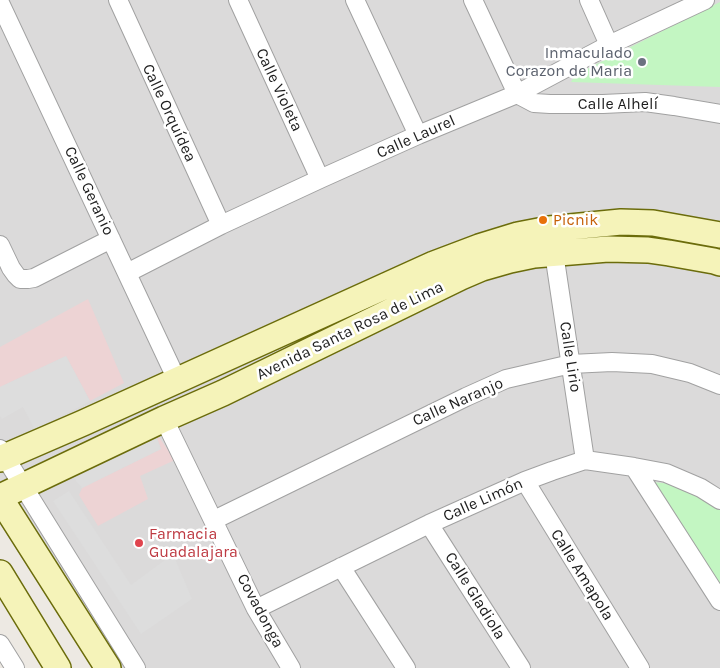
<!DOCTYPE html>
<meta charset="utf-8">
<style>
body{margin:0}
canvas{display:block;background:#ede9e3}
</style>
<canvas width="720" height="668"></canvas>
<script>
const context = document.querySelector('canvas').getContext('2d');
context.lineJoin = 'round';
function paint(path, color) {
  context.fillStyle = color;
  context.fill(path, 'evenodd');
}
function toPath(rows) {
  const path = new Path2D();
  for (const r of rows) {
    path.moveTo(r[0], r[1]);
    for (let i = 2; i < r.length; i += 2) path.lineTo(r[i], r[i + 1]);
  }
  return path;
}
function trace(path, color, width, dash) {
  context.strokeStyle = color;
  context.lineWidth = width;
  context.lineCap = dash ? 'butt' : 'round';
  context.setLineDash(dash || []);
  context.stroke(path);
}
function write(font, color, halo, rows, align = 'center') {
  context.font = font + ' Karla,sans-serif';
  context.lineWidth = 5;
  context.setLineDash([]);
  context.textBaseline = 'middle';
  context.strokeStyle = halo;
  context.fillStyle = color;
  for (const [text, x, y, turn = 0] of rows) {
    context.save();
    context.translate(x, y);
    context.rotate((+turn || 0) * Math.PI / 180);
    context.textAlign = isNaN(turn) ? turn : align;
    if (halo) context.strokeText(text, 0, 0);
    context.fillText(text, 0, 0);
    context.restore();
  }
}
paint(toPath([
 [0,0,720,0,720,668,92,668,0,524]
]), '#dbdada');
paint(toPath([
 [88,299,124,383,90,401,66,356,0,387,0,347],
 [154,430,175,460,140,476,148,499,98,526,79,495,82,488,161,449]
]), '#edd3d4');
paint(toPath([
 [720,2,720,87,571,82,575,75],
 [653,482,681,485,720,510,720,586]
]), '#c3f6c2');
paint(toPath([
 [66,356,90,401,35,430,23,407,2,419,0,416,0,387],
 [154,430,161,449,82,488,71,475],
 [69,491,131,585,173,554,192,599,141,634,53,501]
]), '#ddd');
const street = toPath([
 [118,0,221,225],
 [238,0,320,179],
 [355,0,418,135],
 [473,0,517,94,534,103,550,104,603,104,645,102,674,106,720,114],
 [589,0,609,45],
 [0,3,177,380],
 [0,245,11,268,16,275,20,279,28,279,34,278,111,239],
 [554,253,585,460],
 [127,273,221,225,320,179,418,135,517,94,609,45,705,0],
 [164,419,256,609,291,668],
 [0,449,136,668],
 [634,467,720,601],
 [525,481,640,668],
 [214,520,466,397,506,379,571,364,612,362,652,364,690,373,720,385],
 [429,524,521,668],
 [341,567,406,668],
 [256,609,429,524,525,481,552,471,585,460,634,467,666,473,701,488,720,500],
 [0,644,15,668]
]);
const secondary = toPath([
 [0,459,83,423,434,264,479,247,518,235,549,229,621,222,653,223,720,235],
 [0,497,164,419,223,393,461,277,482,268,510,260,534,255,608,249,648,250,669,253,714,261,720,263],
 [0,498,108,668],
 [0,573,58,668]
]);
trace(street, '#a1a1a1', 20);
trace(secondary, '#6b6c0b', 28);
trace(street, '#fff', 18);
trace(secondary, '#f5f3b9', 25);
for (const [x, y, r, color] of [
 [642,62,5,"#6b7280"],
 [543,220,5,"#e8710a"],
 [139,543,5,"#e0444e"]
]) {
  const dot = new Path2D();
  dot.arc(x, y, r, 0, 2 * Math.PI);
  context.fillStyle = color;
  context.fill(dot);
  trace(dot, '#fff', 2);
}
write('16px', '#5b616d', '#fff', [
 ["Inmaculado",632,53],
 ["Corazon de Maria",632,71]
], 'right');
write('16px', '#1d1d1d', '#fff', [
 ["Calle Violeta",279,90,65],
 ["Calle Alhelí",618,104],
 ["Calle Orquídea",169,113,65],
 ["Calle Laurel",416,137,-24],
 ["Calle Geranio",89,191,65],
 ["Avenida Santa Rosa de Lima",350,331,-26],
 ["Calle Lirio",570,357,81],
 ["Calle Naranjo",458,402,-24],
 ["Calle Limón",483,500,-24],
 ["Calle Amapola",582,575,58],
 ["Calle Gladiola",475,596,58],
 ["Covadonga",260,611,62]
]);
write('16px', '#c56008', '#fff', [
 ["Picnik",553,220]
], 'left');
write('16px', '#be3a42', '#fff', [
 ["Farmacia",149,534],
 ["Guadalajara",149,552]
], 'left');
</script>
